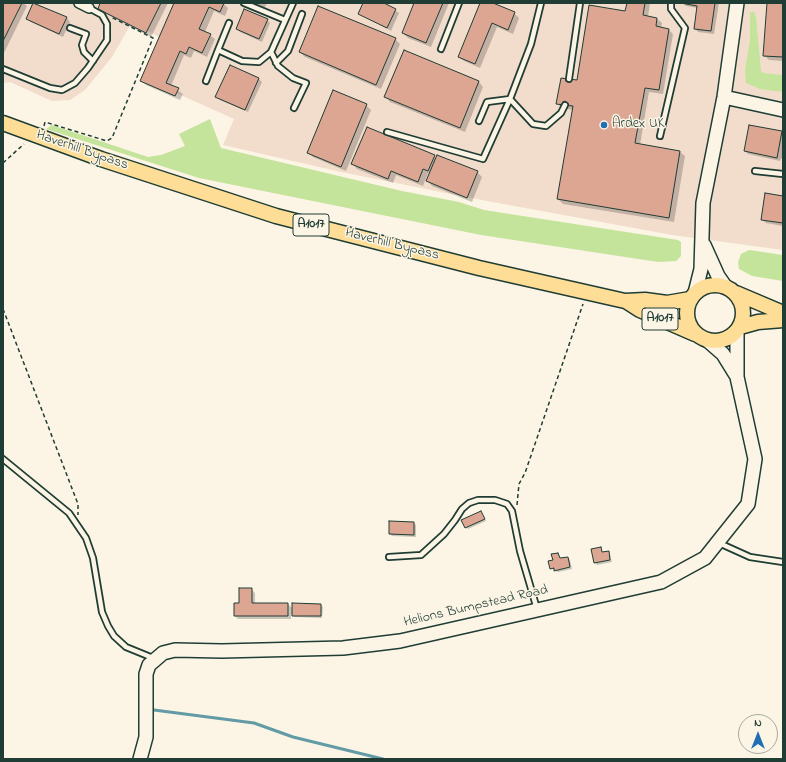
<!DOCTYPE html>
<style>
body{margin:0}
#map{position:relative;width:786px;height:762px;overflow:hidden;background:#fcf5e5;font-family:"Indie Flower",sans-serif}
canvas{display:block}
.frame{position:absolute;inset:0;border:4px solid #1f3d34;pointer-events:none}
.north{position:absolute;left:738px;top:714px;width:40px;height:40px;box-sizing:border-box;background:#fcf5e5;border:1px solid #a4ab9e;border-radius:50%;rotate:0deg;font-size:11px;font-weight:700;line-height:16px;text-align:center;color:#1f3d34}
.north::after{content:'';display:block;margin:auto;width:14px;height:18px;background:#1f6fb2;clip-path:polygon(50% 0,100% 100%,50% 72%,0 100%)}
</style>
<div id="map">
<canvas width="786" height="762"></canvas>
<div class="frame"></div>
<div class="north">N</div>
</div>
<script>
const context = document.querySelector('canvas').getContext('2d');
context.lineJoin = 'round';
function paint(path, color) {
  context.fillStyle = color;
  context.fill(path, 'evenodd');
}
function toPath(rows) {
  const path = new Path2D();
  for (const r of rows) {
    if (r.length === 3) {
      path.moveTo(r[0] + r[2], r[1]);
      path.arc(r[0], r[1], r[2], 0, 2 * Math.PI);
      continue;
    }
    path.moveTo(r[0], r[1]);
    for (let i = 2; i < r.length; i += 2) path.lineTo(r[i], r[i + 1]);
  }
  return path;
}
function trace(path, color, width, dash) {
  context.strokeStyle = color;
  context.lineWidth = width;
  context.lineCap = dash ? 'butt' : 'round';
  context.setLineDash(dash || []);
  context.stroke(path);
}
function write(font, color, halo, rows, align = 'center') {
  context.font = font + ' "Indie Flower",sans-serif';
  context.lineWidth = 3;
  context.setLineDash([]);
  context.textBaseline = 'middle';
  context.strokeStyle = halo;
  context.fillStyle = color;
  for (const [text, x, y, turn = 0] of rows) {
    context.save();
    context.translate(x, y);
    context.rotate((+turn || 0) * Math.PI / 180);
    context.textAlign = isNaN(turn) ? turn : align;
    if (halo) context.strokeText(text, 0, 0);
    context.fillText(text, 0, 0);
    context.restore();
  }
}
paint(toPath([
 [3,3,783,3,783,250,672,235,471,198,341,172,223,145,234,119,145,79,162,38,131,24,112,57,85,90,70,100,52,101,10,82,3,83]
]), '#f2ddcc');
paint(toPath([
 [750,12,754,12,756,17,761,71,763,73,783,75,783,92,760,89,746,83,745,70,750,41],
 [210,119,221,148,402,191,459,202,484,210,678,240,681,242,681,256,676,261,658,262,481,235,199,178,46,129,52,125,148,157,161,155,185,146,179,134],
 [749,250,783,255,783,281,752,276,739,269,738,262,741,254]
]), '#c4e39b');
paint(toPath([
 [3,3,23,3,27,6,3,55],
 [35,3,67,18,70,22,63,37,31,22,27,18],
 [101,3,168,3,151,37,104,13,99,8],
 [175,3,223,3,228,8,225,16,214,11,205,32,215,39,207,57,194,51,191,58,184,55,171,86,183,94,180,100,146,85,142,81],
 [249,3,267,3,264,9],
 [364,3,382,3,399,13,391,31,359,13],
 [415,3,449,3,431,47,408,38,403,33],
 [481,3,490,3,514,13,519,18,513,34,497,27,480,68,464,61,459,57],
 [628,3,650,3,648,17,657,19,662,23,661,28,668,29,673,34,663,94,649,92,640,145,680,152,685,156,674,222,563,204,558,199,573,110,562,108,557,103,578,82,626,12],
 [682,3,719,3,714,34,698,32,695,28,698,8,686,6],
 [768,3,783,3,783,61,769,60,764,55],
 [267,20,270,23,262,42,240,32,237,29],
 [395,39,400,44,381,89,305,57,300,52],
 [258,78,262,82,248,112,220,100,217,96],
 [479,82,483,87,465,132,390,102,386,97],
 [366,105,371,110,346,171,313,157,309,153],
 [782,132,783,161,781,158,780,161,748,154,745,151],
 [434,156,437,158,477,172,482,177,472,202,432,186,428,181,430,174,428,173,423,186,396,175,393,183,357,169,353,164],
 [783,197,783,226,766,223,762,219],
 [481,512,486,521,468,529,466,527],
 [414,523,416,525,416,537,392,536,390,534],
 [600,548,603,553,608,552,610,554,612,562,597,565,595,563],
 [558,554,561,559,568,558,570,560,572,569,558,572,551,568],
 [251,589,255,593,255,604,288,604,293,609,321,605,323,607,322,618,295,617,291,614,291,619,238,619,235,616,240,604]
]), '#0003');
trace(toPath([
 [154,710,254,723,293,737,383,759]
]), '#629ba5', 3);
const building = toPath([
 [3,3,22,3,3,41,3,3],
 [33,3,67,17,59,34,26,19,33,3],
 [100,3,161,3,146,33,98,9,100,3],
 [174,3,224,3,220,12,209,7,199,29,211,34,202,53,189,47,186,54,180,51,166,83,179,88,175,96,140,81,174,3],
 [363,3,384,3,396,9,387,28,358,14,363,3],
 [414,3,443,3,426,43,402,33,414,3],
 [480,3,493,3,515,12,508,30,492,23,475,64,458,57,480,3],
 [627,3,645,3,643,15,657,18,656,26,669,29,659,90,645,88,635,143,680,151,669,218,557,199,573,106,556,104,561,78,577,80,589,5,625,11,627,3],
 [681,3,715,3,711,31,694,29,697,6,681,3],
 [767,3,783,3,783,57,763,56,767,3],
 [318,6,396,38,376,85,299,52,318,6],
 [244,9,268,19,259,39,236,29,244,9],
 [404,50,479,81,460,128,384,97,404,50],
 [230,65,259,78,245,110,215,97,230,65],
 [333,90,367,104,341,167,307,153,333,90],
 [749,125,782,131,777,158,744,151,749,125],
 [367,127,435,155,428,171,423,169,418,182,391,171,388,179,351,164,367,127],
 [437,155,478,171,467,198,426,181,437,155],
 [765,193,783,196,783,223,761,220,765,193],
 [481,511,485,519,465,528,461,520,481,511],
 [389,521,414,522,414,535,389,534,389,521],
 [601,547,602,552,609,551,610,560,594,563,591,549,601,547],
 [558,553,560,558,568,557,570,567,554,571,554,568,550,569,548,561,553,560,551,554,558,553],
 [239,588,252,588,252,603,288,603,288,616,234,616,234,603,239,603,239,588],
 [292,603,321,604,321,616,292,616,292,603]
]);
paint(building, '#dca693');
trace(building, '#1f3d34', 1);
const lane = toPath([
 [244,3,285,20],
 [229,23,218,50,242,61,259,62,271,52,293,3],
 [70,28,86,34,82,45,84,52,93,61],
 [441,49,459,3],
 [271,52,278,66,293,78,306,83,294,108],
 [276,63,288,51,302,14],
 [3,69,50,88,62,90,75,83,88,68,107,40,107,24,102,15,89,8],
 [569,79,580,3],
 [206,81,218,50],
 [510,99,533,124,546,126,561,113,565,105],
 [479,121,487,102,510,99],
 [387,132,483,159,510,99,531,44,541,3],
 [660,136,685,28,671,9,671,3],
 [755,171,783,174],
 [3,459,69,513,86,538,93,558,102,612,108,626,114,636,126,647,153,658],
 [719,543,750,557,783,562],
 [389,557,421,555,444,534,455,520,462,509,469,503,478,500,495,500,507,504,512,511,520,551,537,609]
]);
const street = toPath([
 [79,3,89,8]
]);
const secondary = toPath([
 [724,97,783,110],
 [704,245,718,276,725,286],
 [695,293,701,269,703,203,724,97,737,3],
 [707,340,723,354,736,375],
 [140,759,146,737,146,674,149,665,163,653,175,650,222,651,343,648,400,641,661,582,705,558,748,504,755,459,737,377,737,332]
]);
const primary = toPath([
 [3,123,101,159,276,216,479,268,625,301,645,300,667,303,690,299],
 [715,313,28],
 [736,293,783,313],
 [626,301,640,310,695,334],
 [740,327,758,322,783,320]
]);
trace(lane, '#1f3d34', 8);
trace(street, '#1f3d34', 12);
trace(secondary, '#1f3d34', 16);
trace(primary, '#1f3d34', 17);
trace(toPath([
 [44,126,45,122,107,141,112,138,153,38,111,17],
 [3,163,24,144],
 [3,309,78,504,78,515],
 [517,505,519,484,525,473,583,304]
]), '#1f3d34', 1.5, [4, 3]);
trace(lane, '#fcf5e5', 4.5);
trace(street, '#fcf5e5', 9);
trace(secondary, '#fcf5e5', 13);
trace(primary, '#fedd96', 14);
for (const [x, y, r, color] of [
 [604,125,4,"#1f6fb2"]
]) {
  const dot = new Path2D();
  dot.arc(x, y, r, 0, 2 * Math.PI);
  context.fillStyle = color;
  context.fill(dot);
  trace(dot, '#fcf5e5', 1.5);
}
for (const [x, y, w] of [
 [311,225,36],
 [660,319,36]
]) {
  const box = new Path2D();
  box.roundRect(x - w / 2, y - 11, w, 22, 3);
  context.fillStyle = '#fcf5e5';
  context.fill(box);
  trace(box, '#1f3d34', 1);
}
write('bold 13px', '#1f3d34', null, [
 ["A1017",311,225],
 ["A1017",660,319]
]);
write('14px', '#1f3d34', '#fcf5e5', [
 ["Ardex UK",612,125]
], 'left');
write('14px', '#1f3d34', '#fcf5e5', [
 ["Haverhill Bypass",82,151,19],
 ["Haverhill Bypass",392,245,14],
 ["Helions Bumpstead Road",476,607,-13]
]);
</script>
